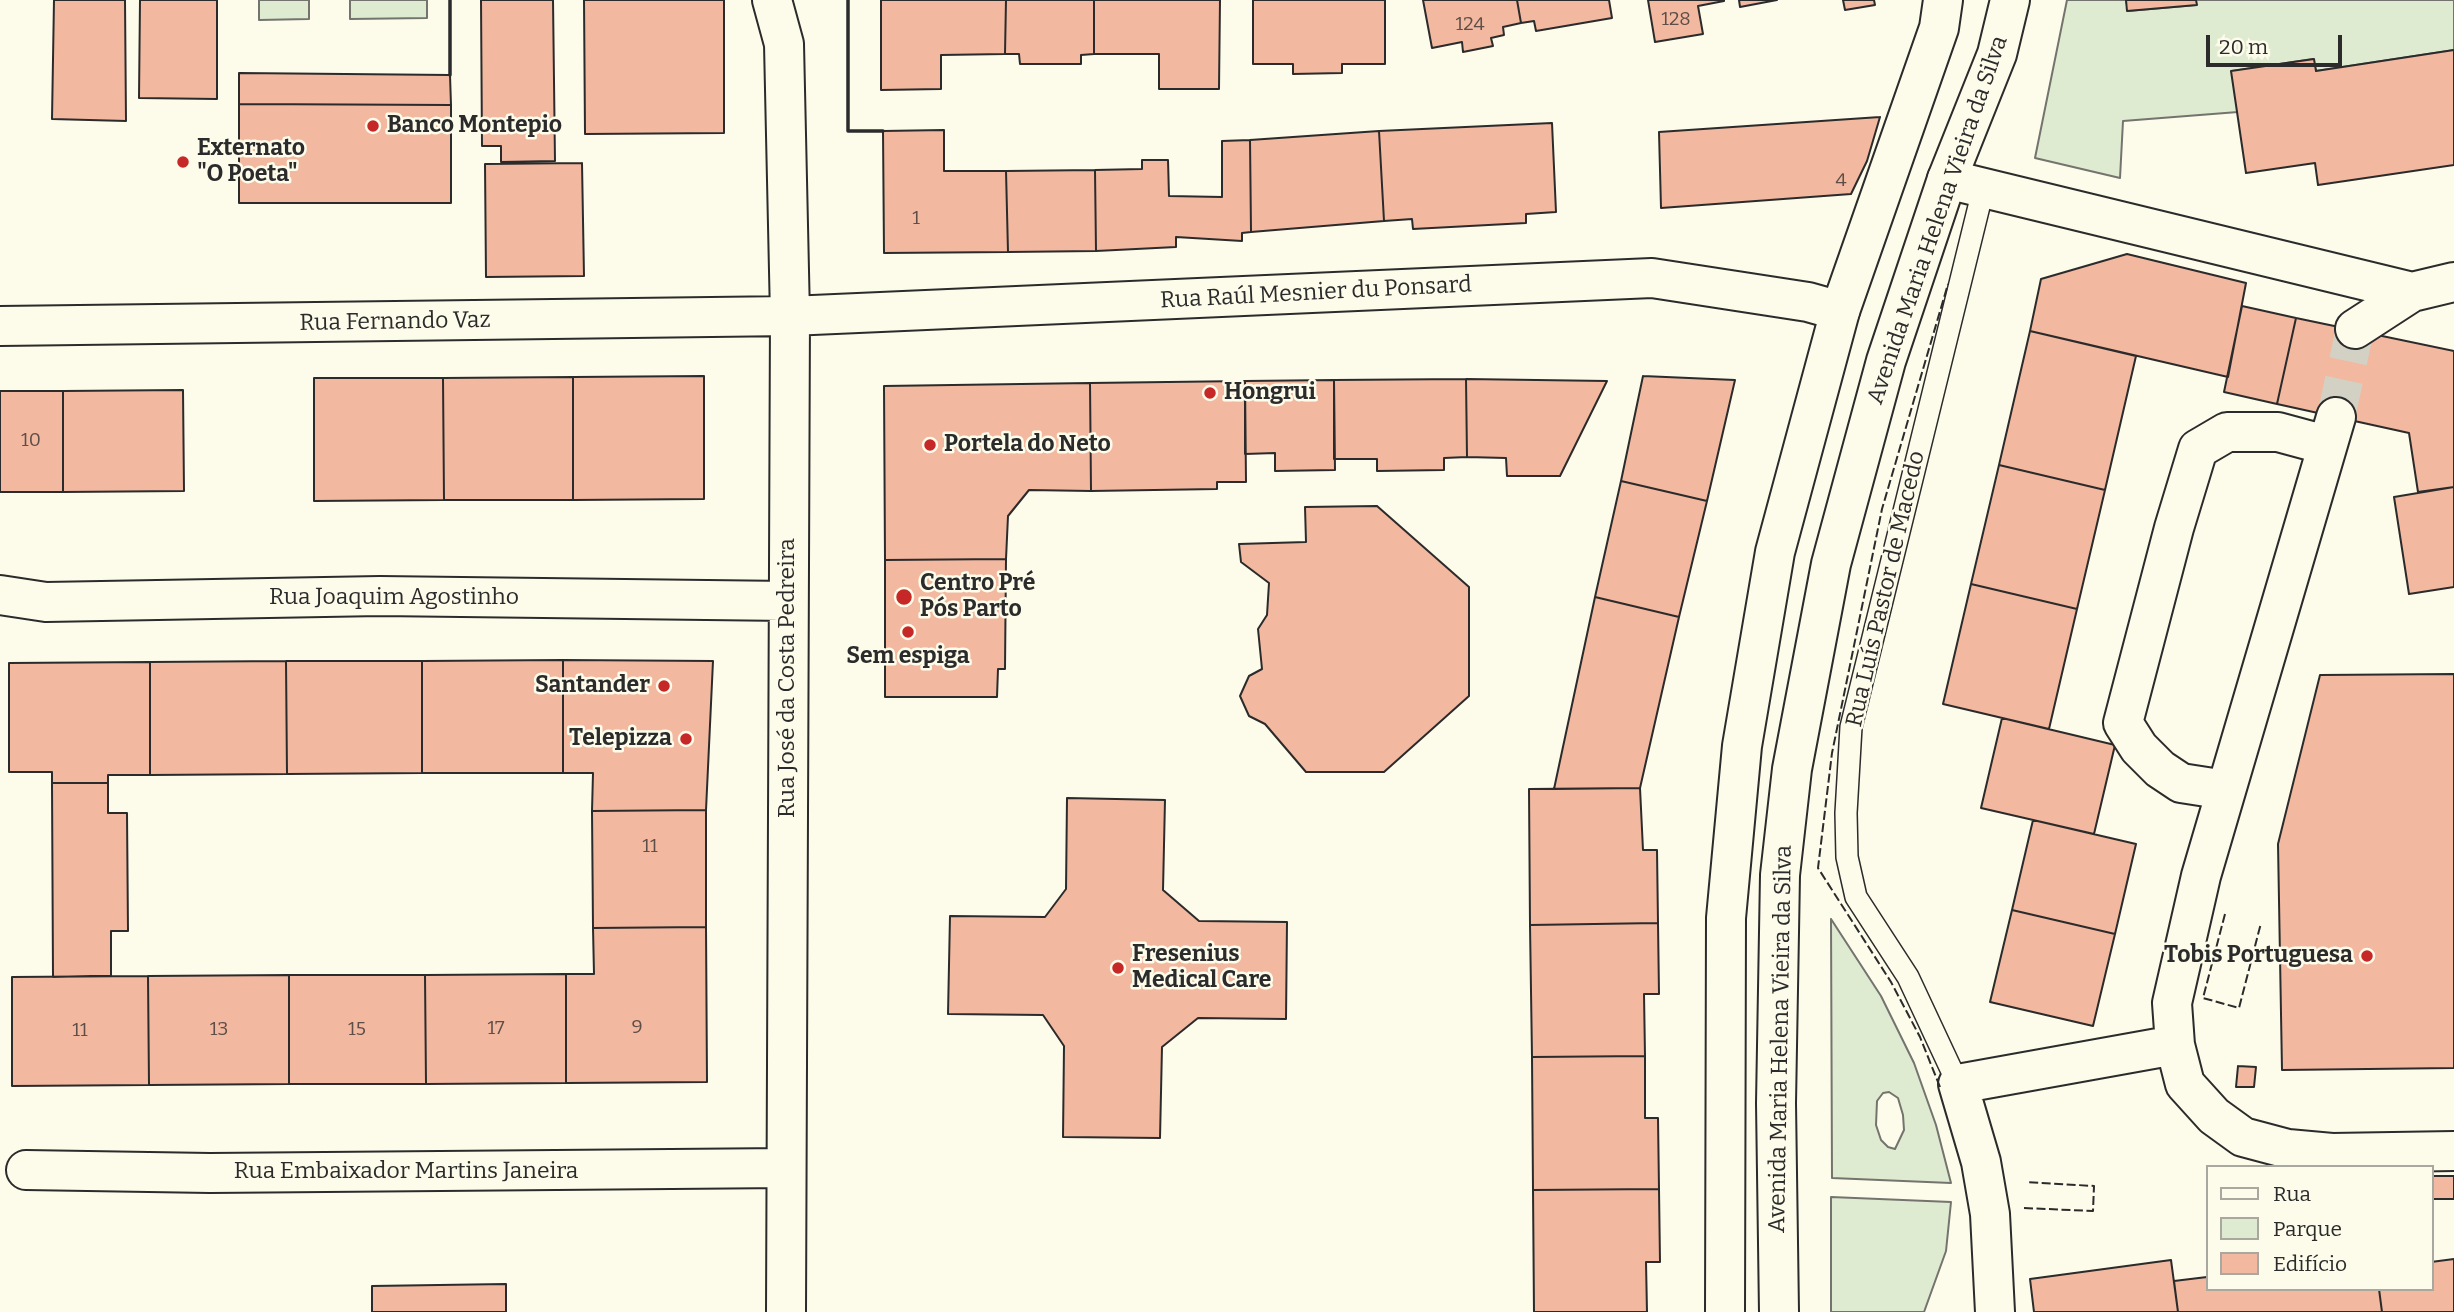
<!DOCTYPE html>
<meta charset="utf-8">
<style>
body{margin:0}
#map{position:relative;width:2454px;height:1312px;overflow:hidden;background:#fdfbea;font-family:Bitter,serif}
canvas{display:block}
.legend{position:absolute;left:2206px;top:1165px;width:228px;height:126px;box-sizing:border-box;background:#fdfbea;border:2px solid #a9a89e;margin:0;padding:9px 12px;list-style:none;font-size:21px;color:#2b2b2b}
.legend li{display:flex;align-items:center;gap:14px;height:35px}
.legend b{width:35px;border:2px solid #a9a89e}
.scale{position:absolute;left:2206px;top:35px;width:136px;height:32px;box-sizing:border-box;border:4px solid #2b2b2b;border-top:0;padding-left:9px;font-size:21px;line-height:24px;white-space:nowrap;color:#2b2b2b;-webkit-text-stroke:5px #fdfbea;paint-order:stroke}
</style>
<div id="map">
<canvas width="2454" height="1312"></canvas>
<ul class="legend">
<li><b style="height:9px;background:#fdfbea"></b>Rua</li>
<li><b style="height:19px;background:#deebd1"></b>Parque</li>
<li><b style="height:19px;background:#f2b8a0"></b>Edifício</li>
</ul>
<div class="scale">20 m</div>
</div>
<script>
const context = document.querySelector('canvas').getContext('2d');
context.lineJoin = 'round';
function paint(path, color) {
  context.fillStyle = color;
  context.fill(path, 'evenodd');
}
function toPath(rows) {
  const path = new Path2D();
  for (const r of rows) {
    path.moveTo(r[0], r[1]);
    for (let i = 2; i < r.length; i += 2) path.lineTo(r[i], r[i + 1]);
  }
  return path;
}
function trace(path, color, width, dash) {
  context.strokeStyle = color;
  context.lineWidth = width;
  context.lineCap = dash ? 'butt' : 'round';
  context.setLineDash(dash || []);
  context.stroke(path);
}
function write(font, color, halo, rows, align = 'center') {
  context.font = font + ' Bitter,serif';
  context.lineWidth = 5;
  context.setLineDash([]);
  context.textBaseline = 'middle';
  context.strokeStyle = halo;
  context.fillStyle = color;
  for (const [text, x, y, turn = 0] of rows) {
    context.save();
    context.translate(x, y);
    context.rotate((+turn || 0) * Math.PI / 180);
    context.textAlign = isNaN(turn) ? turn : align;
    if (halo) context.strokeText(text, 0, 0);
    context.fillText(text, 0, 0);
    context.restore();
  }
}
const green = toPath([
 [259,0,309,0,309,19,259,20,259,0],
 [350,0,427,0,427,18,350,19,350,0],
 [2067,0,2126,0,2128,11,2196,5,2196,0,2454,0,2454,50,2316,71,2313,59,2232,71,2238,112,2123,121,2120,178,2035,158,2067,0],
 [1831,919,1881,996,1914,1063,1936,1125,1951,1183,1832,1178,1831,919],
 [1889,1092,1898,1098,1903,1115,1904,1130,1895,1149,1888,1147,1881,1140,1876,1125,1877,1101,1883,1093,1889,1092],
 [1831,1197,1951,1202,1946,1251,1924,1312,1831,1312,1831,1197]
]);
paint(green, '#deebd1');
trace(green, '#74746e', 2);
const building = toPath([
 [54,0,125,0,126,121,52,119,54,0],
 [140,0,217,0,217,99,139,98,140,0],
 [481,0,553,0,555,161,501,162,501,146,482,146,481,0],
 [584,0,724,0,724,133,585,134,584,0],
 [881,0,1006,0,1005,54,941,55,941,89,881,90,881,0],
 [1006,0,1094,0,1094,54,1081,55,1081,64,1020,64,1019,54,1005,54,1006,0],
 [1094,0,1220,0,1219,89,1159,89,1159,54,1094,54,1094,0],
 [1253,0,1385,0,1385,64,1342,64,1342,73,1293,74,1293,64,1253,64,1253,0],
 [1423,0,1517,0,1521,23,1503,27,1504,35,1491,38,1493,46,1463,52,1462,42,1432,48,1423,0],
 [1517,0,1609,0,1612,18,1536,31,1534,21,1521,23,1517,0],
 [1648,0,1724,0,1724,1,1698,6,1703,34,1655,42,1648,0],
 [1739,0,1777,0,1740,7,1739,0],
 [1843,0,1874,0,1875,5,1845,10,1843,0],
 [2126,0,2196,0,2197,5,2127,11,2126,0],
 [2454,50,2454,165,2318,185,2315,163,2246,173,2231,71,2314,59,2316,71,2454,50],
 [239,73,450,75,451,105,239,104,239,73],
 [239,104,451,105,451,203,239,203,239,104],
 [1880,117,1867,161,1851,194,1661,208,1659,132,1880,117],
 [1552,123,1556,212,1526,214,1526,223,1413,229,1412,219,1384,221,1379,131,1552,123],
 [944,130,944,171,1006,171,1008,252,884,253,883,131,944,130],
 [1379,131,1384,221,1251,232,1250,140,1379,131],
 [1250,140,1251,232,1242,233,1242,241,1176,237,1176,247,1096,251,1095,170,1142,169,1142,160,1168,160,1169,196,1222,197,1222,141,1250,140],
 [582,163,584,276,486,277,485,164,582,163],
 [1095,170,1096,251,1008,252,1006,171,1095,170],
 [2127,254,2246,283,2228,377,2030,331,2041,279,2127,254],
 [2242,306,2296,318,2277,404,2224,392,2242,306],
 [2296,318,2454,351,2454,487,2418,492,2409,433,2277,404,2296,318],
 [2030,331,2136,356,2105,490,1999,465,2030,331],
 [704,376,704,499,573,500,573,377,704,376],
 [1643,376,1735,380,1707,501,1621,481,1643,376],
 [573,377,573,500,444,500,443,378,573,377],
 [314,378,443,378,444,500,314,501,314,378],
 [1466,379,1467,457,1444,458,1444,470,1377,471,1377,459,1334,459,1334,380,1466,379],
 [1466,379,1607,381,1560,476,1507,476,1506,458,1467,457,1466,379],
 [1334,380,1335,470,1275,471,1275,453,1245,454,1245,381,1334,380],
 [1245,381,1246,482,1217,482,1217,489,1091,491,1090,383,1245,381],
 [1090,383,1091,491,1029,490,1008,516,1006,559,885,560,884,386,1090,383],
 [183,390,184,491,63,492,63,391,183,390],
 [0,391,63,391,63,492,0,492,0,391],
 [1999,465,2105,490,2077,609,1971,584,1999,465],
 [1621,481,1707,501,1679,617,1595,597,1621,481],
 [2454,487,2454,587,2409,594,2394,497,2454,487],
 [1377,506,1469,587,1469,696,1384,772,1306,772,1265,724,1249,716,1240,696,1249,676,1262,669,1258,629,1267,615,1269,583,1241,562,1239,544,1306,542,1305,507,1377,506],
 [1006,559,1005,669,998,669,997,697,885,697,885,560,1006,559],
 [1971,584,2077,609,2049,729,1943,704,1971,584],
 [1595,597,1679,617,1640,788,1554,789,1595,597],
 [563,660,563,773,422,773,422,661,563,660],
 [563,660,713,661,706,810,592,811,593,773,563,773,563,660],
 [286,661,422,661,422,773,287,774,286,661],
 [286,661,287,774,150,775,150,662,286,661],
 [150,662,150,775,108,775,108,783,52,783,52,772,9,772,9,663,150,662],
 [2454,674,2454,1068,2282,1070,2278,844,2320,675,2454,674],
 [2002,718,2115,745,2094,834,1981,808,2002,718],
 [52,783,108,783,108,813,127,813,128,931,111,931,111,976,53,977,52,783],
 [1640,788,1643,850,1657,850,1658,923,1530,925,1529,789,1640,788],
 [1067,798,1165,800,1163,890,1199,921,1287,922,1286,1019,1198,1018,1162,1047,1160,1138,1063,1137,1064,1046,1043,1015,948,1014,950,916,1045,917,1066,889,1067,798],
 [706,810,706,927,593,928,592,811,706,810],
 [2033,820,2136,844,2115,934,2012,910,2033,820],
 [2012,910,2115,934,2093,1026,1990,1002,2012,910],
 [1658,923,1659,994,1644,994,1645,1056,1532,1057,1530,925,1658,923],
 [706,927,707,1082,566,1083,566,974,594,974,593,928,706,927],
 [566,974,566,1083,426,1084,425,975,566,974],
 [289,975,425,975,426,1084,289,1084,289,975],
 [289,975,289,1084,149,1085,148,976,289,975],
 [148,976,149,1085,12,1086,12,977,148,976],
 [1645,1056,1645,1118,1658,1118,1659,1189,1533,1190,1532,1057,1645,1056],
 [2238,1066,2256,1067,2254,1087,2236,1087,2238,1066],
 [2431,1176,2454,1176,2454,1199,2431,1199,2431,1176],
 [1659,1189,1660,1262,1646,1262,1647,1312,1534,1312,1533,1190,1659,1189],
 [2454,1259,2454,1312,2382,1312,2379,1289,2431,1289,2431,1262,2454,1259],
 [2171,1260,2178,1312,2034,1312,2030,1279,2171,1260],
 [2207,1277,2207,1289,2379,1289,2382,1312,2178,1312,2174,1281,2207,1277],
 [506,1284,506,1312,372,1312,372,1286,506,1284]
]);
paint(building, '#f2b8a0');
trace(building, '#2b2b2b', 2);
trace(toPath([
 [2336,417,2355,329]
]), '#d3d1c4', 38, [38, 19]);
const lane = toPath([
 [1958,1084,1908,977,1856,897,1847,857,1846,813,1851,727,1983,190]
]);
const street = toPath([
 [772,0,784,44,790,316,786,1312],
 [1947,179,2412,292],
 [0,326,790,316,1652,278,1808,302,1840,311],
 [2355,329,2412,292,2454,282],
 [2336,417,2201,876,2172,1003,2175,1045,2185,1084,2214,1116,2243,1137,2288,1149,2332,1153,2454,1151],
 [0,595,46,602,380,596,788,601],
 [2226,790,2181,783,2160,769,2139,748,2123,723,2174,528,2198,449,2227,432,2278,432,2326,445],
 [26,1170,210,1173,786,1168],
 [1995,1312,1990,1214,1981,1162,1958,1084,2175,1045]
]);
const secondary = toPath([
 [1725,1312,1726,918,1742,746,1775,552,1840,311,1939,28,1943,0],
 [1779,1312,1776,1103,1780,875,1792,769,1831,564,1886,361,1947,179,1997,54,2010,0]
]);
trace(lane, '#2b2b2b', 24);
trace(street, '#2b2b2b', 42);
trace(secondary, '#2b2b2b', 42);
trace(lane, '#fdfbea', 21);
trace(street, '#fdfbea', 38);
trace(secondary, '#fdfbea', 38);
trace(toPath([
 [2225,914,2203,998,2239,1008,2261,923],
 [1940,1087,1920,1037,1891,982,1818,868,1832,753,1882,509,1948,284],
 [2024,1208,2093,1211,2094,1186,2026,1182]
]), '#2b2b2b', 2, [9, 3.5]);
trace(toPath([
 [450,0,450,75],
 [848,0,848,131,883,131]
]), '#2b2b2b', 3.5);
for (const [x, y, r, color] of [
 [373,126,7,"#c62828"],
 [183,162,7,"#c62828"],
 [1210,393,7,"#c62828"],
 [930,445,7,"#c62828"],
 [904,597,9,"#c62828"],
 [908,632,7,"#c62828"],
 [664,686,7,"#c62828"],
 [686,739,7,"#c62828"],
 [2367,956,7,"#c62828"],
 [1118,968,7,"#c62828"]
]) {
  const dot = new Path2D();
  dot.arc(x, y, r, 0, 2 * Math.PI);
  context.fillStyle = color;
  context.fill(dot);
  trace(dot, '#fdfbea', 2.5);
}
write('19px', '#5d4e48', null, [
 ["128",1676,20],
 ["124",1470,25],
 ["4",1841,181],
 ["1",916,219],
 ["10",31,441],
 ["11",650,847],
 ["9",637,1028],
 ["17",496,1029],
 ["13",219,1030],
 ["15",357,1030],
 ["11",80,1031]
]);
write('bold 23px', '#2b2b2b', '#fdfbea', [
 ["Banco Montepio",387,126],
 ["Externato",197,149],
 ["\"O Poeta\"",197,175],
 ["Hongrui",1224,393],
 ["Portela do Neto",944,445],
 ["Centro Pré",920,584],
 ["Pós Parto",920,610],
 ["Sem espiga",908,657,"center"],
 ["Santander",650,686,"right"],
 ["Telepizza",672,739,"right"],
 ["Fresenius",1132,955],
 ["Medical Care",1132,981],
 ["Tobis Portuguesa",2353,956,"right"]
], 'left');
write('23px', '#2b2b2b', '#fdfbea', [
 ["Avenida Maria Helena Vieira da Silva",1938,220,-71],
 ["Rua Raúl Mesnier du Ponsard",1316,293,-3],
 ["Rua Fernando Vaz",395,322,-1],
 ["Rua Luís Pastor de Macedo",1886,589,-77],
 ["Rua Joaquim Agostinho",394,598],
 ["Rua José da Costa Pedreira",788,678,-90],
 ["Avenida Maria Helena Vieira da Silva",1781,1039,-89],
 ["Rua Embaixador Martins Janeira",406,1172]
]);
</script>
